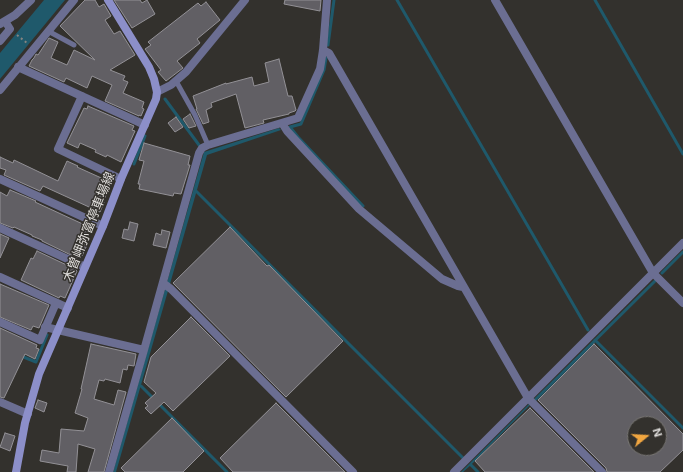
<!DOCTYPE html>
<meta charset="utf-8">
<style>
body{margin:0}
#map{position:relative;width:683px;height:472px;overflow:hidden;background:#33312d;font-family:Inter,sans-serif}
canvas{display:block}
.north{position:absolute;left:627px;top:416px;width:40px;height:40px;box-sizing:border-box;background:#33312d;border:1px solid #777572;border-radius:50%;rotate:72deg;font-size:11px;font-weight:700;line-height:16px;text-align:center;color:#dedcda}
.north::after{content:'';display:block;margin:auto;width:14px;height:18px;background:#f1a640;clip-path:polygon(50% 0,100% 100%,50% 72%,0 100%)}
</style>
<div id="map">
<canvas width="683" height="472"></canvas>
<div class="north">N</div>
</div>
<script>
const context = document.querySelector('canvas').getContext('2d');
context.lineJoin = 'round';
function paint(path, color) {
  context.fillStyle = color;
  context.fill(path, 'evenodd');
}
function toPath(rows) {
  const path = new Path2D();
  for (const r of rows) {
    path.moveTo(r[0], r[1]);
    for (let i = 2; i < r.length; i += 2) path.lineTo(r[i], r[i + 1]);
  }
  return path;
}
function trace(path, color, width, dash) {
  context.strokeStyle = color;
  context.lineWidth = width;
  context.lineCap = dash ? 'butt' : 'round';
  context.setLineDash(dash || []);
  context.stroke(path);
}
function write(font, color, halo, rows, align = 'center') {
  context.font = font + ' Inter,"Noto Sans JP",sans-serif';
  context.lineWidth = 3;
  context.setLineDash([]);
  context.textBaseline = 'middle';
  context.strokeStyle = halo;
  context.fillStyle = color;
  for (const [text, x, y, turn = 0] of rows) {
    context.save();
    context.translate(x, y);
    context.rotate((+turn || 0) * Math.PI / 180);
    context.textAlign = isNaN(turn) ? turn : align;
    if (halo) context.strokeText(text, 0, 0);
    context.fillText(text, 0, 0);
    context.restore();
  }
}
paint(toPath([
 [44,0,65,0,0,79,0,53],
 [279,128,281,130,207,155,116,472,113,472,204,152],
 [529,404,530,405,471,465,463,472,461,472]
]), '#1f596b');
trace(toPath([
 [397,0,588,330],
 [595,0,683,154],
 [328,45,334,0],
 [326,58,324,70,301,124,290,127,298,137,363,206],
 [165,99,199,145],
 [134,164,145,136],
 [196,191,463,458],
 [662,273,683,252],
 [595,340,683,428],
 [21,356,36,362,47,335],
 [141,386,153,398],
 [536,399,655,281],
 [159,404,227,472],
 [471,465,478,472]
]), '#1f596b', 3);
const building = toPath([
 [85,0,95,0,99,7,104,4,111,16,105,20,114,34,120,31,135,55,110,70,125,76,123,80,128,82,123,93,144,102,142,108,144,109,141,116,139,115,139,116,105,101,112,85,92,76,87,88,66,78,64,82,29,66,32,60,34,58,36,54,38,55,49,38,58,42,51,58,67,65,74,50,95,60,60,26,85,0],
 [114,0,140,0,142,3,147,0,155,14,132,28,114,0],
 [285,0,321,0,320,11,284,4,285,0],
 [206,2,220,20,197,39,200,43,177,61,183,68,166,81,158,72,161,70,145,49,151,45,148,42,198,3,201,6,206,2],
 [279,59,288,96,292,96,296,110,295,111,289,113,289,114,263,120,264,123,245,128,236,94,211,103,212,107,206,110,209,122,203,124,196,109,197,109,193,96,226,83,226,84,252,77,254,86,269,82,265,63,279,59],
 [88,106,134,126,132,130,135,131,121,162,107,155,106,157,95,152,96,150,80,143,78,148,67,143,84,108,87,109,88,106],
 [190,114,196,126,189,128,183,119,190,114],
 [176,117,183,127,175,132,168,123,176,117],
 [144,143,190,156,188,165,190,165,181,194,174,193,173,196,139,189,140,184,138,184,144,161,139,160,144,143],
 [0,157,13,163,14,160,58,181,67,161,78,166,77,167,108,181,107,184,110,186,103,202,104,202,100,212,43,186,40,191,4,175,6,170,0,168,0,157],
 [10,190,36,201,35,202,87,226,86,227,90,229,84,244,87,245,82,256,79,255,77,258,42,241,42,240,32,236,32,235,14,227,13,228,0,223,0,192,7,196,10,190],
 [130,222,138,224,134,241,122,238,124,229,128,230,130,222],
 [230,227,267,266,269,265,343,341,286,397,173,283,230,227],
 [162,230,170,232,166,248,153,245,156,233,161,235,162,230],
 [0,234,9,238,0,258,0,234],
 [37,251,73,268,77,271,65,298,60,296,59,298,21,280,31,258,33,259,37,251],
 [0,284,49,305,39,328,33,326,31,330,0,317,0,284],
 [191,317,230,356,173,411,164,402,151,414,145,408,148,406,145,403,156,393,144,382,151,357,191,317],
 [0,328,37,345,36,348,39,349,35,359,25,354,4,398,0,397,0,328],
 [91,344,136,354,134,366,128,365,127,370,123,369,120,383,105,379,104,381,99,380,94,399,114,405,118,390,126,392,104,472,88,472,95,449,78,444,76,472,67,472,68,466,40,461,42,450,59,453,61,429,84,431,88,418,75,413,82,389,81,389,91,344],
 [594,344,683,434,683,450,660,472,607,472,606,468,538,400,594,344],
 [635,424,659,424,659,448,635,448,635,424],
 [38,400,47,403,44,412,35,408,38,400],
 [276,403,345,472,233,472,220,458,276,403],
 [530,408,594,472,485,472,475,461,530,408],
 [172,418,204,451,183,472,125,472,121,468,172,418],
 [5,433,15,436,10,451,0,447,5,433]
]);
paint(building, '#615f64');
trace(building, '#939196', 1);
trace(toPath([
 [17,35,27,43]
]), '#868481', 2, [2, 3]);
trace(toPath([
 [48,31,74,45],
 [176,81,195,115,208,145]
]), '#6b6e92', 5);
trace(toPath([
 [0,24,15,15,31,0],
 [0,41,10,29,5,21],
 [323,50,329,53,528,398,602,472],
 [18,67,145,125],
 [0,90,74,0],
 [157,92,171,85,186,72,245,0],
 [82,96,58,149,121,179],
 [282,123,287,131,359,209,442,279,458,286,463,287],
 [0,179,103,226],
 [0,228,85,267],
 [0,277,68,308],
 [163,283,171,289,353,472],
 [0,322,40,340,56,303],
 [45,327,144,350],
 [0,402,28,414],
 [109,472,144,350,199,153,202,148,208,145,298,118,320,69,323,50,327,0],
 [454,472,683,243]
]), '#6b6e92', 8);
trace(toPath([
 [495,0,653,273,683,303]
]), '#6b6e92', 8);
trace(toPath([
 [16,472,25,423,39,374,103,226,121,179,156,99,157,92,154,79,149,67,108,0]
]), '#8c8fc9', 8);
write('13px', '#dedcda', '#33312d', [
 ["木曽岬弥富停車場線",89,227,-68]
]);
</script>
